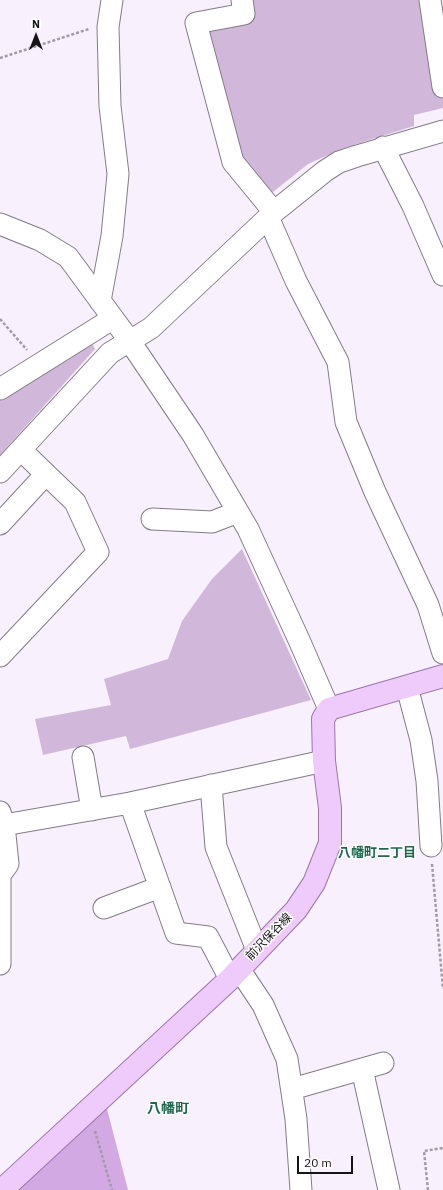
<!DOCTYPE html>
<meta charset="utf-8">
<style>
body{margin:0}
#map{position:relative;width:443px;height:1190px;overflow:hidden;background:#f8f0fc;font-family:"IBM Plex Sans",sans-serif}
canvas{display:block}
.north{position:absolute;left:16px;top:16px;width:40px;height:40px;-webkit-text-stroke:3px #fff;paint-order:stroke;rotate:0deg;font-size:11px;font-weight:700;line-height:16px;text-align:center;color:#171418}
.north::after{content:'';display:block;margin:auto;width:14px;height:18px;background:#171418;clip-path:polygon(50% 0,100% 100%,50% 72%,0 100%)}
.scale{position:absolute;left:297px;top:1156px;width:56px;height:18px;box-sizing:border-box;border:2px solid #171418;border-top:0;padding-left:5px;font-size:12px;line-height:14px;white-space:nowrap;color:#171418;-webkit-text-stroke:3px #fff;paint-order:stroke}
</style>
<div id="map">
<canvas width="443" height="1190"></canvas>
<div class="north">N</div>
<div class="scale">20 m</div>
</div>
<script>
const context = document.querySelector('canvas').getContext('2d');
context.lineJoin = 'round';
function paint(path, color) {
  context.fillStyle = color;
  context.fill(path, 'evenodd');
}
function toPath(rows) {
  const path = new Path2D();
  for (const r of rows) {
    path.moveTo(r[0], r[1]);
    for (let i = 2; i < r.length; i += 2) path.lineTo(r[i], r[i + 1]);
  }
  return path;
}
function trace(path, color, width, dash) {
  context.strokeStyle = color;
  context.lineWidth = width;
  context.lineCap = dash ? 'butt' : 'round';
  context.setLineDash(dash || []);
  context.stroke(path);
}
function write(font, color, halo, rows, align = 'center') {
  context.font = font + ' "IBM Plex Sans","Noto Sans JP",sans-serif';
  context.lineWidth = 3;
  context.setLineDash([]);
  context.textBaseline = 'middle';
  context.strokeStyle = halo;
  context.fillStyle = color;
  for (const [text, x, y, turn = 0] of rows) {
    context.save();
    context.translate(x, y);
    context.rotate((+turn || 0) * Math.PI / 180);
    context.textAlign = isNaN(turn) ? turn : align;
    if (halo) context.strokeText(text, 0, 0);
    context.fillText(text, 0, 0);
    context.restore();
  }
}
paint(toPath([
 [242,0,428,0,443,89,443,108,414,115,414,126,344,148,308,164,263,200,240,171,196,25,244,14],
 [90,339,95,349,0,455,0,394],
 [242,549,311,700,130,749,126,736,43,755,35,719,111,705,104,679,168,659,182,621,212,579]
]), '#d1b8db');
paint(toPath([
 [106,1105,128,1190,13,1190]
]), '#d3a9e3');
const minor = toPath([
 [242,0,244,14,196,23,233,162,274,212],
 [430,0,443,87],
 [383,147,413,206,443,275],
 [268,217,296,281,338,362,346,422,375,492,428,605,443,653],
 [0,224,40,240,68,257,129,340,193,435,248,529,299,640,329,709],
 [100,301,112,236,118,174,110,106,108,27,112,0],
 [0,389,112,319],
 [0,472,110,353,151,328,274,212,325,171,339,162,357,156,443,131],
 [152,519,212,522,238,512],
 [0,524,46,474],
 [0,656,98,552,75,502,21,450],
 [407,687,421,740,427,781,431,846],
 [83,757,92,810],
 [211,785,216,847,257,950],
 [130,803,176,933,208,937,230,979],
 [0,812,4,825,8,864,0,875,0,964],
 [4,825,130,803,324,761],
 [104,908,160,887],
 [239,969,263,1005,287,1059,296,1119,301,1190],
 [362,1069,389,1190],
 [292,1089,383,1063]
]);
const major = toPath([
 [2,1190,230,979,296,910,314,883,330,843,330,808,324,761,323,719,329,709,443,676]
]);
trace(minor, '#837c86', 23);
trace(major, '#9b75aa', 24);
trace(toPath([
 [0,58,89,29],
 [0,319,27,350],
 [432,864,443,989],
 [95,1131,112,1190],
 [428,1190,424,1151,443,1148]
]), '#a19ba4', 2.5, [3, 2]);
trace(minor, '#fff', 21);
trace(major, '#eecbfb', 22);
write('12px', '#171418', '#fff', [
 ["前沢保谷線",269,937,-46]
]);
write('bold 13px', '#1f664f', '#fff', [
 ["八幡町二丁目",377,853]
]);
write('bold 14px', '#1f664f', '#fff', [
 ["八幡町",168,1109]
]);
</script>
